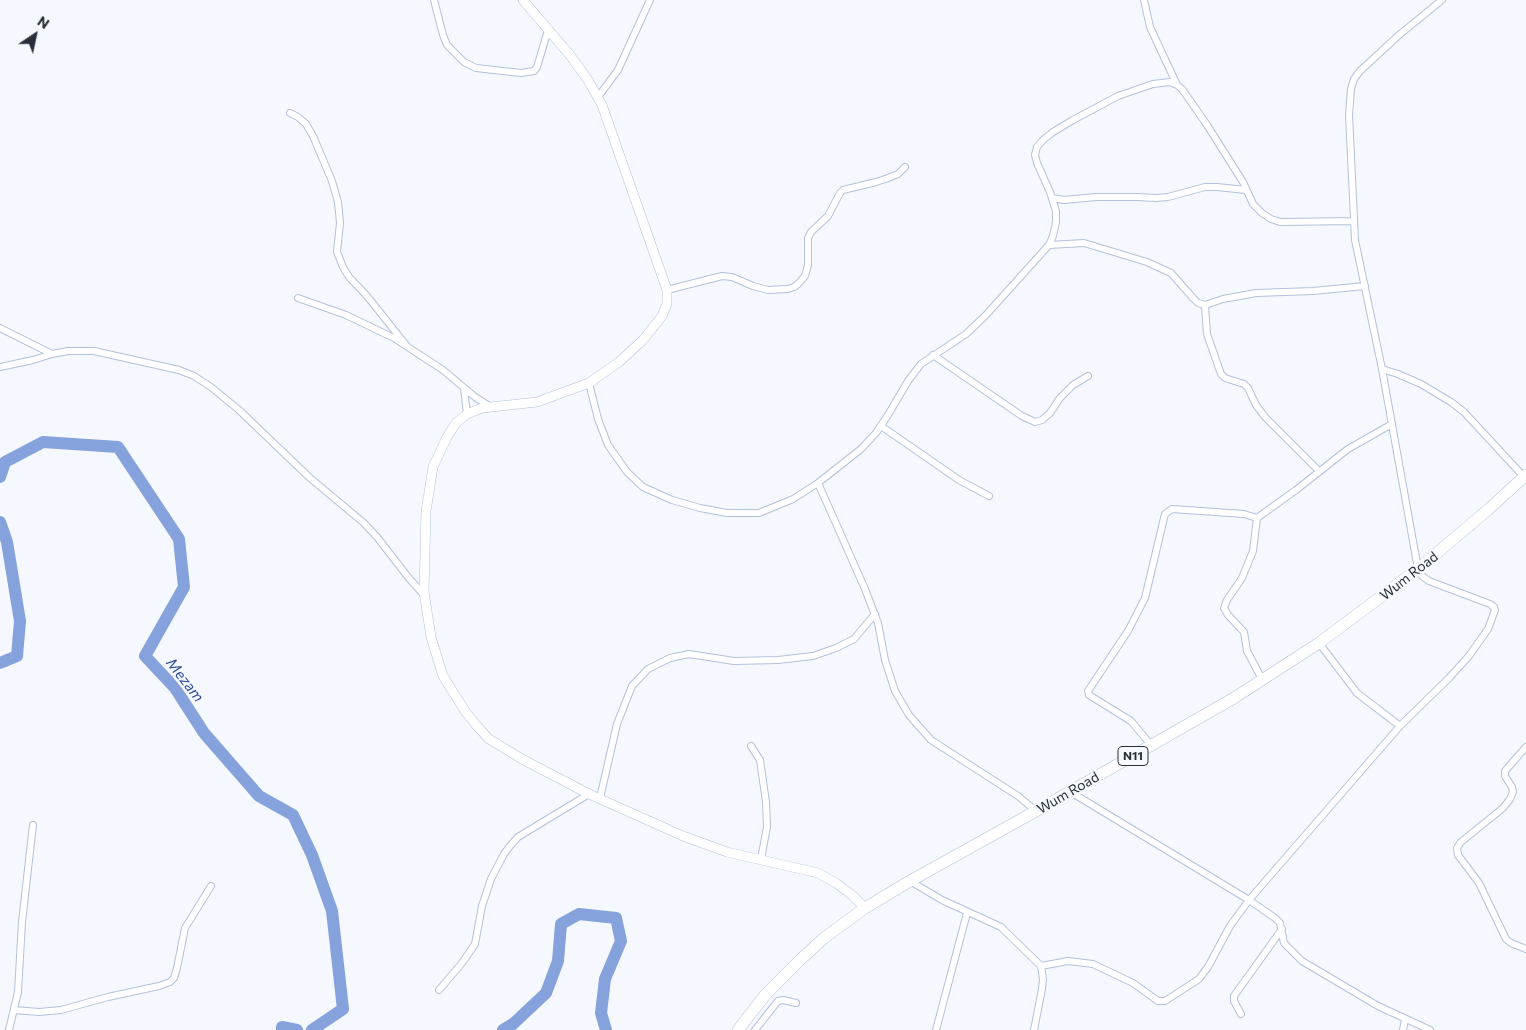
<!DOCTYPE html>
<style>
body{margin:0}
#map{position:relative;width:1526px;height:1030px;overflow:hidden;background:#f5f8fe;font-family:Commissioner,sans-serif}
canvas{display:block}
.north{position:absolute;left:10px;top:10px;width:50px;height:50px;-webkit-text-stroke:4px #f5f8fe;paint-order:stroke;rotate:34deg;font-size:14px;font-weight:700;line-height:20px;text-align:center;color:#292f3a}
.north::after{content:'';display:block;margin:auto;width:18px;height:22px;background:#292f3a;clip-path:polygon(50% 0,100% 100%,50% 72%,0 100%)}
</style>
<div id="map">
<canvas width="1526" height="1030"></canvas>
<div class="north">N</div>
</div>
<script>
const context = document.querySelector('canvas').getContext('2d');
context.lineJoin = 'round';
function toPath(rows) {
  const path = new Path2D();
  for (const r of rows) {
    path.moveTo(r[0], r[1]);
    for (let i = 2; i < r.length; i += 2) path.lineTo(r[i], r[i + 1]);
  }
  return path;
}
function trace(path, color, width, dash) {
  context.strokeStyle = color;
  context.lineWidth = width;
  context.lineCap = dash ? 'butt' : 'round';
  context.setLineDash(dash || []);
  context.stroke(path);
}
function write(font, color, halo, rows, align = 'center') {
  context.font = font + ' Commissioner,sans-serif';
  context.lineWidth = 5;
  context.setLineDash([]);
  context.textBaseline = 'middle';
  context.strokeStyle = halo;
  context.fillStyle = color;
  for (const [text, x, y, turn = 0] of rows) {
    context.save();
    context.translate(x, y);
    context.rotate((+turn || 0) * Math.PI / 180);
    context.textAlign = isNaN(turn) ? turn : align;
    if (halo) context.strokeText(text, 0, 0);
    context.fillText(text, 0, 0);
    context.restore();
  }
}
trace(toPath([
 [0,477,5,462,43,442,118,447,179,539,184,587,145,656,175,688,204,733,259,796,293,815,312,855,332,911,343,1009,312,1030],
 [0,522,7,542,20,621,17,656,0,663],
 [282,1030,282,1027,297,1030],
 [503,1030,513,1024,546,993,558,961,561,924,579,914,616,918,621,941,605,979,601,1013,606,1030]
]), '#86a2dd', 12);
const street = toPath([
 [434,0,443,35,447,45,464,62,476,68,521,73,534,71,537,67,548,30],
 [1144,0,1150,27,1177,85,1182,89,1207,125,1243,182,1253,204,1262,213,1271,219,1280,222,1354,221],
 [598,97,618,70,650,0],
 [290,113,298,117,306,124,313,136,332,181,338,202,340,223,337,252,343,267,349,277,367,296,406,345],
 [1052,198,1064,200,1096,197,1137,197,1156,198,1168,197,1205,187,1217,187,1246,190],
 [1049,245,1084,243,1147,262,1171,273,1193,298,1198,303,1205,305,1223,299,1256,293,1313,291,1365,286],
 [667,290,722,276,732,277,753,286,768,290,788,289,794,287,798,284,805,276,808,265,808,238,811,232,828,216,840,193,843,190,876,182,888,178,898,174,905,167],
 [298,298,346,315,394,338,443,370,475,397,491,407],
 [1205,305,1207,334,1221,374,1225,378,1244,384,1248,388,1256,405,1265,417,1319,471],
 [0,328,52,354],
 [933,355,1022,416,1035,422,1042,420,1050,413,1060,398,1073,385,1088,376],
 [0,367,33,360,52,354,68,351,94,351,179,370,194,376,211,387,239,410,310,478,364,523,377,537,408,577,424,595],
 [1382,369,1398,374,1421,384,1451,402,1464,412,1525,478],
 [589,383,598,419,608,445,627,472,643,487,672,500,700,508,727,513,759,513,793,499,818,483,861,449,876,433,888,415,908,381,921,364,966,334,986,315,1049,245,1053,236,1056,222,1056,211,1050,192,1037,163,1035,155,1037,147,1043,140,1053,132,1073,120,1118,96,1153,84,1170,82,1177,85],
 [464,388,467,414],
 [881,426,959,480,989,496],
 [818,483,865,589,878,623,885,660,895,691,909,715,931,740,1018,796,1036,811],
 [1319,643,1357,693,1400,726],
 [1262,679,1247,651,1244,632,1228,615,1224,608,1227,600,1242,578,1253,551,1257,518,1296,490,1348,449,1392,424],
 [1151,745,1131,721,1089,695,1088,691,1128,631,1145,598,1165,514,1172,509,1244,514,1257,518],
 [751,746,760,760,766,802,767,827,761,859],
 [1526,747,1505,771,1505,776,1512,787,1513,792,1510,799,1503,808,1461,842,1457,848,1458,855,1479,883,1506,939,1511,943,1526,949],
 [1069,791,1249,900,1275,918,1280,923,1284,943,1302,961,1378,1006,1430,1030],
 [600,798,617,724,632,686,648,669,670,658,689,654,734,661,778,660,813,656,836,648,854,639,875,614],
 [910,881,942,900,1001,927,1041,966,1043,979,1042,989,1034,1030],
 [1041,966,1068,961,1093,964,1133,983,1158,1001,1165,1001,1199,979,1208,967,1230,926,1249,900,1400,726,1449,678,1469,656,1488,629,1495,610,1494,607,1490,604,1429,581,1422,576,1418,569,1382,369,1355,240,1349,115,1351,89,1354,79,1360,71,1399,35,1442,0],
 [439,990,462,963,475,944,482,906,491,879,504,854,510,846,518,837,589,794],
 [14,1010,39,1012,61,1010,108,997,159,986,170,982,174,978,177,968,185,928,211,886],
 [1241,1014,1234,1001,1234,996,1282,929],
 [9,1030,18,992,22,922,33,825],
 [755,1030,778,1001,783,1000,796,1003],
 [936,1030,967,913],
 [1403,1030,1405,1019]
]);
const secondary = toPath([
 [523,0,569,54,588,80,602,105,667,290,667,304,662,316,643,340,619,362,589,383,537,402,482,408,467,414,456,423,447,437,433,467,426,511,424,592,431,637,443,676,465,711,476,725,489,739,522,759,589,794,683,836,727,852,818,873,836,883,852,895,865,908]
]);
const highway = toPath([
 [738,1030,766,994,800,960,824,938,865,908,910,881,1036,811,1234,698,1319,643,1418,569,1490,508,1526,475]
]);
trace(street, '#b3c1dd', 8);
trace(secondary, '#b3c1dd', 10);
trace(highway, '#b3c1dd', 12);
trace(street, '#fff', 6);
trace(secondary, '#fff', 9);
trace(highway, '#fff', 11);
for (const [x, y, w] of [
 [1133,756,30]
]) {
  const box = new Path2D();
  box.roundRect(x - w / 2, y - 9.5, w, 19, 4);
  context.fillStyle = '#f5f8fe';
  context.fill(box);
  trace(box, '#292f3a', 1);
}
write('bold 12px', '#292f3a', null, [
 ["N11",1133,756]
]);
write('14px', '#292f3a', '#f5f8fe', [
 ["Wum Road",1409,576,-38],
 ["Wum Road",1068,793,-30]
]);
write('italic 15px', '#314f96', '#f5f8fe', [
 ["Mezam",185,680,52]
]);
</script>
